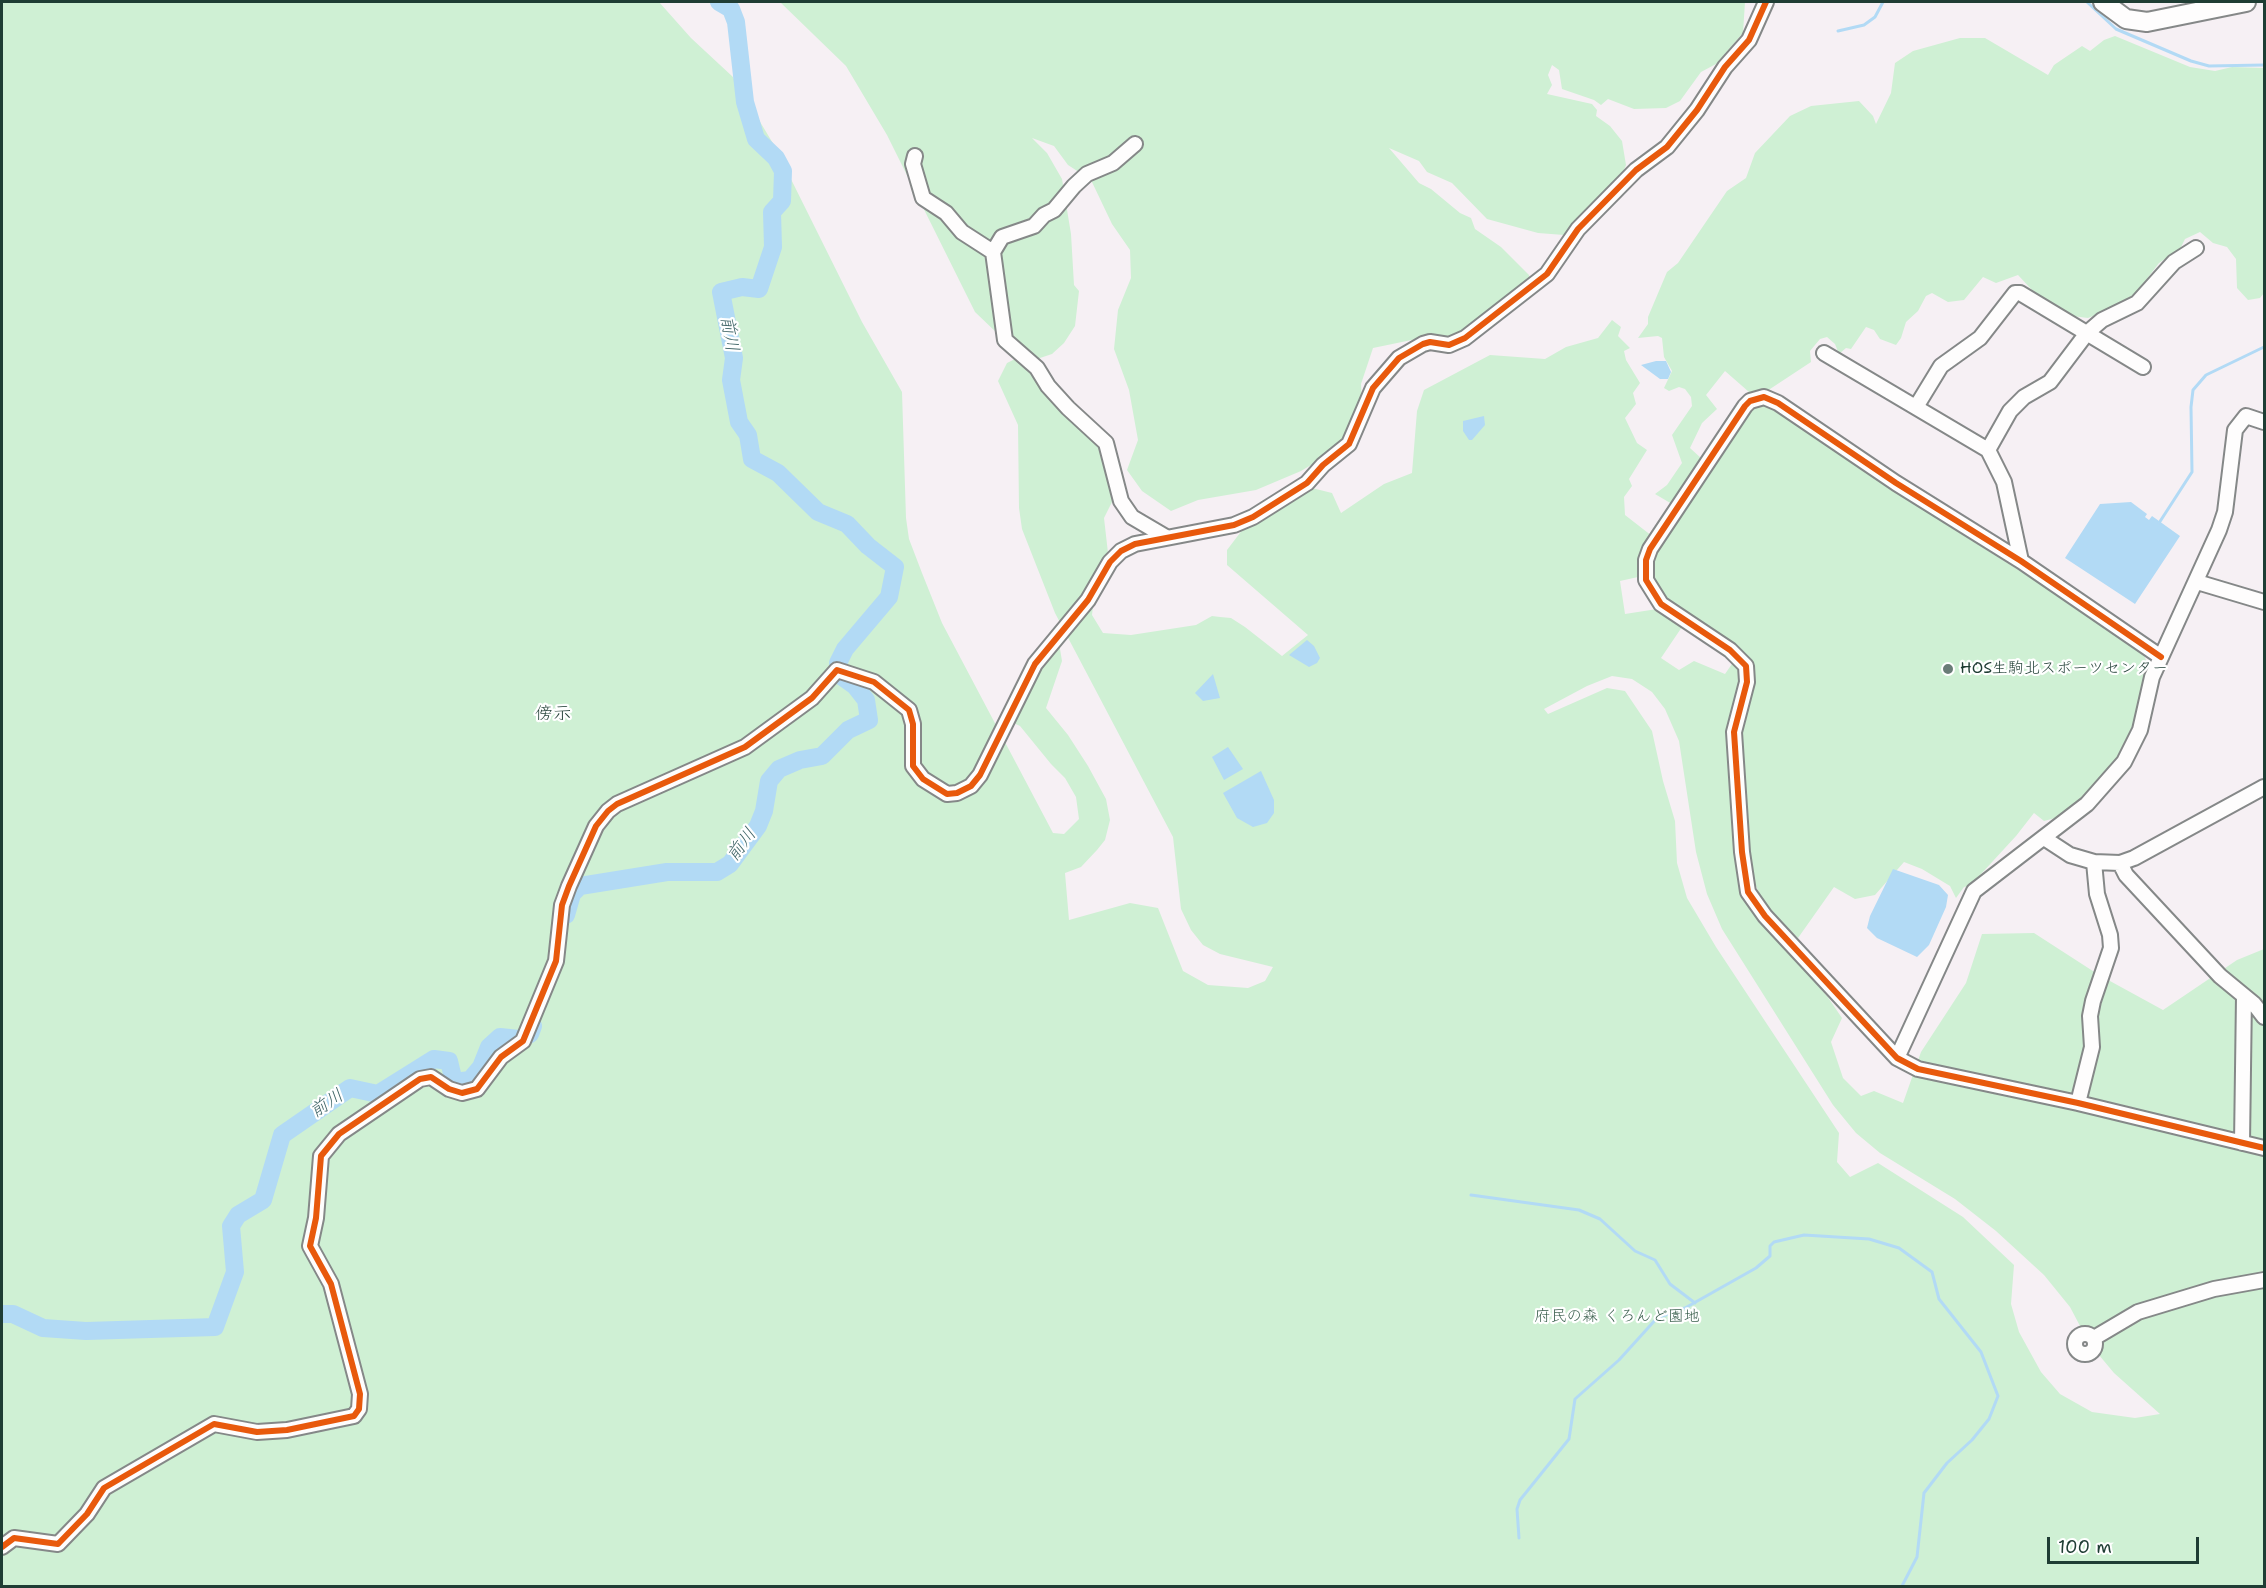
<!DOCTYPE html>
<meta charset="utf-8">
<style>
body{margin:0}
#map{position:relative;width:2266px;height:1588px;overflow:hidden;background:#f6f0f4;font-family:"Shantell Sans",sans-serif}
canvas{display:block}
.frame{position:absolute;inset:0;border:3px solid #1f3d34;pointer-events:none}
.scale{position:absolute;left:2047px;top:1537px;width:152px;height:27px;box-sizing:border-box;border:3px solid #1f3d34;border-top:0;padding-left:8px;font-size:18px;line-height:21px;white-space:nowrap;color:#1f3d34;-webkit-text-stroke:4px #fff;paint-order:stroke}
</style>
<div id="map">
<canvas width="2266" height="1588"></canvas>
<div class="frame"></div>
<div class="scale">100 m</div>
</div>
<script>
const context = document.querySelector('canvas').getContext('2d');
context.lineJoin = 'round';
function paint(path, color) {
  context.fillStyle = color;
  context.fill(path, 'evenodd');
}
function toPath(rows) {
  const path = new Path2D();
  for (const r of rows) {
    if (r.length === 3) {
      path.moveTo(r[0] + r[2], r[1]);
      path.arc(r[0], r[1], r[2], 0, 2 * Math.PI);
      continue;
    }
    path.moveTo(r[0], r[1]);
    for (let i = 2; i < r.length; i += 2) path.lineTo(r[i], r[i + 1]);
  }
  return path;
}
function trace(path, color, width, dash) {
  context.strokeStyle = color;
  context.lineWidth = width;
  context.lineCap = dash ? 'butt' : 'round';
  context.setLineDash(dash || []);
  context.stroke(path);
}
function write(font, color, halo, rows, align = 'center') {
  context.font = font + ' "Shantell Sans","Klee One",sans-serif';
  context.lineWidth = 4.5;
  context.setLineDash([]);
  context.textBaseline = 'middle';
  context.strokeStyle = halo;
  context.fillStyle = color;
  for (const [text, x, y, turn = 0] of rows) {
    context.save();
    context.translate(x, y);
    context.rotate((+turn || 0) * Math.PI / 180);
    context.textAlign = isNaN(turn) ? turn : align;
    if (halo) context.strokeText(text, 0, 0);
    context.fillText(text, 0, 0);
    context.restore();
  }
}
paint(toPath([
 [2,2,659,2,691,38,733,77,774,145,862,322,902,392,906,518,909,539,922,573,942,623,1053,833,1064,834,1079,819,1076,797,1065,778,1051,764,1020,726,1009,721,1058,637,1062,661,1046,708,1068,735,1088,766,1106,799,1110,820,1105,840,1097,850,1081,867,1065,873,1069,920,1130,903,1158,908,1183,971,1208,985,1248,988,1265,981,1273,967,1220,954,1203,945,1191,930,1181,909,1173,837,1055,613,1022,529,1019,508,1018,425,998,381,1007,363,1021,356,1101,440,1114,498,1104,518,1108,553,1097,572,1092,615,1103,633,1131,635,1196,625,1212,616,1220,617,1231,618,1245,627,1282,656,1308,635,1227,565,1227,550,1243,529,1312,488,1332,493,1341,513,1384,484,1412,473,1417,411,1424,390,1490,355,1545,359,1566,347,1598,338,1612,320,1621,327,1618,336,1630,348,1624,351,1626,360,1640,383,1633,393,1636,404,1625,418,1637,443,1647,450,1629,479,1632,486,1624,497,1625,515,1652,536,1639,566,1638,577,1620,581,1625,614,1657,609,1682,627,1661,658,1679,670,1694,661,1725,674,1734,661,1741,670,1728,728,1728,748,1736,867,1741,893,1747,904,1827,996,1842,1018,1831,1042,1843,1078,1861,1096,1874,1091,1903,1103,1921,1052,1966,983,1982,934,2034,933,2099,975,2163,1010,2237,960,2264,949,2264,1586,2,1586],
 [1612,676,1632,679,1652,692,1665,709,1679,741,1696,852,1707,894,1722,929,1833,1105,1856,1133,1880,1153,1955,1199,1996,1231,2044,1275,2070,1307,2089,1343,2114,1373,2160,1414,2135,1418,2092,1412,2060,1394,2041,1372,2019,1332,2011,1304,2014,1265,1963,1217,1878,1163,1850,1177,1837,1162,1839,1133,1716,947,1687,898,1677,863,1675,821,1663,781,1652,731,1625,691,1607,688,1548,714,1544,709,1587,686],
 [780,2,1745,2,1743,33,1716,64,1701,72,1680,101,1666,108,1634,109,1608,99,1601,105,1594,100,1562,89,1559,70,1552,65,1548,75,1552,85,1547,94,1592,104,1597,110,1596,116,1610,126,1622,141,1626,165,1621,177,1601,202,1564,235,1538,233,1487,219,1452,183,1427,172,1419,161,1389,148,1419,183,1431,189,1460,213,1471,218,1475,229,1501,247,1529,275,1531,282,1458,338,1426,337,1373,348,1361,384,1362,403,1355,426,1336,450,1301,471,1256,490,1198,500,1171,511,1142,491,1127,470,1138,440,1129,390,1114,349,1118,310,1131,278,1130,250,1112,224,1091,180,1068,165,1054,146,1032,138,1047,153,1062,179,1071,234,1074,285,1079,291,1075,326,1064,343,1052,354,1034,360,998,334,975,312,887,135,846,66],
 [2115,36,2190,67,2215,71,2232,67,2264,68,2264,293,2260,298,2248,300,2237,288,2236,259,2227,247,2213,243,2200,232,2185,239,2180,249,2159,263,2137,292,2114,308,2088,318,2072,316,2032,290,2018,275,1996,283,1983,277,1964,300,1948,302,1932,293,1926,296,1918,311,1906,322,1901,338,1896,345,1880,339,1874,330,1866,327,1851,349,1846,348,1839,354,1835,344,1827,337,1820,339,1810,351,1811,362,1767,391,1749,392,1725,371,1706,395,1717,409,1702,423,1690,448,1702,459,1672,504,1655,494,1667,485,1682,463,1672,435,1692,406,1691,397,1685,389,1679,387,1669,391,1664,388,1672,371,1664,357,1662,338,1658,336,1638,338,1648,324,1648,317,1667,272,1678,263,1727,191,1746,178,1755,153,1790,116,1811,106,1859,101,1873,116,1876,124,1891,93,1895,63,1913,51,1960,38,1985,38,2048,75,2054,65,2082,46,2090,51,2104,40],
 [1765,404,1892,490,2132,642,2142,651,2146,660,2140,706,2121,754,2077,802,2059,817,2044,821,2034,813,2016,836,1970,886,1964,887,1956,898,1950,886,1922,869,1904,862,1875,895,1855,899,1834,887,1798,938,1764,904,1749,870,1739,738,1750,665,1748,657,1669,603,1655,585,1652,567,1655,552,1749,410,1754,405]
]), '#cff0d4');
paint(toPath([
 [1656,361,1666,361,1671,372,1668,379,1660,379,1641,365],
 [1484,416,1485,425,1472,440,1469,440,1463,431,1463,421],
 [2131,502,2147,514,2145,517,2149,520,2152,516,2180,536,2135,604,2065,558,2100,504],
 [1307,640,1314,646,1320,658,1317,663,1309,667,1289,655],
 [1213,674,1220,698,1203,701,1195,693],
 [1228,747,1243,769,1224,780,1212,757],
 [1261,771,1274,800,1274,813,1267,823,1253,827,1237,818,1223,793],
 [1893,869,1939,885,1948,895,1946,907,1929,945,1917,957,1877,938,1867,928,1870,916]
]), '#b2daf5');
trace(toPath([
 [2087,2,2116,29,2191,61,2209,66,2264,65],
 [1838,31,1864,25,1875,17,1883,2],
 [2159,523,2192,472,2191,407,2193,390,2206,375,2264,347],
 [1471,1195,1579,1210,1600,1219,1635,1251,1655,1260,1670,1284,1695,1303],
 [1519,1538,1517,1509,1520,1500,1569,1439,1575,1399,1619,1360,1657,1318,1685,1308,1756,1268,1770,1256,1770,1246,1774,1242,1804,1235,1869,1239,1899,1248,1932,1272,1939,1299,1981,1352,1998,1396,1989,1419,1972,1440,1947,1463,1924,1493,1917,1557,1902,1586]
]), '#b2daf5', 3);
trace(toPath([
 [566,915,572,894,580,886,667,872,717,872,730,864,758,826,764,811,769,781,779,769,800,760,822,756,848,730,869,720,866,700,855,686,841,676,838,663,845,649,889,597,895,567,868,546,847,524,818,512,778,473,752,459,748,435,739,422,731,380,734,358,721,292,742,287,759,289,773,247,772,212,782,201,783,171,776,158,756,139,745,102,736,22,731,9,719,2],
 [2,1314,13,1314,43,1328,86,1331,215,1327,235,1272,231,1226,238,1215,263,1200,282,1135,350,1088,378,1094,434,1059,449,1061,454,1082,470,1080,481,1067,489,1047,500,1037,519,1039,530,1034,533,1026]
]), '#b2daf5', 18);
const minor = toPath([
 [1135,144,1113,163,1087,174,1074,186,1054,210,1044,215,1034,226,1002,237,993,252,1005,340,1037,368,1048,386,1068,408,1106,443,1121,501,1132,517,1166,537],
 [915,156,913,164,923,198,946,213,962,232,993,252],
 [1824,353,1988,450,2004,482,2021,561],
 [1916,407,1941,366,1980,338,2015,293,2020,293,2143,367],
 [1988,450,2010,411,2024,397,2050,382,2087,333,2102,320,2137,303,2174,262,2196,248],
 [2197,582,2264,602],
 [2161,657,2021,561,1896,483,1778,403,1764,397,1750,401,1745,406,1650,549,1646,560,1646,580,1661,604,1730,650,1746,666,1747,682,1734,732,1742,852,1748,892,1765,916,1897,1058,1918,1069,2078,1103,2264,1148],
 [2044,838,2070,855,2094,862,2120,863,2134,858,2264,787],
 [2120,863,2126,875,2220,976,2254,1004,2264,1017],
 [1897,1058,1974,891,2087,804,2124,762,2140,730,2152,677,2219,530,2225,512,2235,430,2246,416,2264,422],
 [2078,1103,2092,1047,2090,1016,2093,1001,2111,948,2110,935,2097,894,2094,862],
 [2242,1143,2244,996],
 [2085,1344,10],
 [2094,1338,2138,1312,2214,1289,2264,1280],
 [2,1547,14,1538,58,1544,87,1514,104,1488,214,1424,257,1432,287,1430,354,1416,359,1409,360,1394,331,1284,310,1246,316,1218,321,1156,339,1134,420,1079,431,1077,449,1089,462,1093,477,1089,501,1057,523,1041,556,961,562,905,569,886,596,826,608,811,617,804,745,747,812,698,837,670,874,682,909,710,913,724,913,766,923,779,947,794,957,793,971,786,980,775,1035,664,1088,600,1110,562,1121,551,1135,544,1234,525,1253,517,1307,483,1323,465,1349,444,1373,388,1399,358,1423,344,1430,342,1449,345,1465,338,1547,274,1578,229,1636,170,1667,147,1697,110,1725,67,1749,40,1766,2]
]);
const major = toPath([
 [2103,2,2126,19,2147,22,2246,2]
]);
trace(minor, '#858888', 18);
trace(major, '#858888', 22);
trace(minor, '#fefdfd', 14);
trace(major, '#fefdfd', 18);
trace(toPath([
 [2161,657,2021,561,1896,483,1778,403,1764,397,1750,401,1745,406,1650,549,1646,560,1646,580,1661,604,1730,650,1746,666,1747,682,1734,732,1742,852,1748,892,1765,916,1897,1058,1918,1069,2078,1103,2264,1148],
 [2,1547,14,1538,58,1544,87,1514,104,1488,214,1424,257,1432,287,1430,354,1416,359,1409,360,1394,331,1284,310,1246,316,1218,321,1156,339,1134,420,1079,431,1077,449,1089,462,1093,477,1089,501,1057,523,1041,556,961,562,905,569,886,596,826,608,811,617,804,745,747,812,698,837,670,874,682,909,710,913,724,913,766,923,779,947,794,957,793,971,786,980,775,1035,664,1088,600,1110,562,1121,551,1135,544,1234,525,1253,517,1307,483,1323,465,1349,444,1373,388,1399,358,1423,344,1430,342,1449,345,1465,338,1547,274,1578,229,1636,170,1667,147,1697,110,1725,67,1749,40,1766,2]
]), '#e8590c', 6);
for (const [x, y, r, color] of [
 [1948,669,6,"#6a7c77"]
]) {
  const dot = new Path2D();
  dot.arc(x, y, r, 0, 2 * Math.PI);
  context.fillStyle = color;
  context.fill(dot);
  trace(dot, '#fff', 2);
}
write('16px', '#1f3d34', '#fff', [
 ["HOS生駒北スポーツセンター",1960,669]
], 'left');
write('16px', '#3c614f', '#fff', [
 ["府民の森 くろんど園地",1617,1317]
]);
write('italic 18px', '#3c6264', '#fff', [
 ["前川",729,334,80],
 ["前川",742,845,-53],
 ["前川",327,1104,-34]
]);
write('18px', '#1f3d34', '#fff', [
 ["傍示",553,714]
]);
</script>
